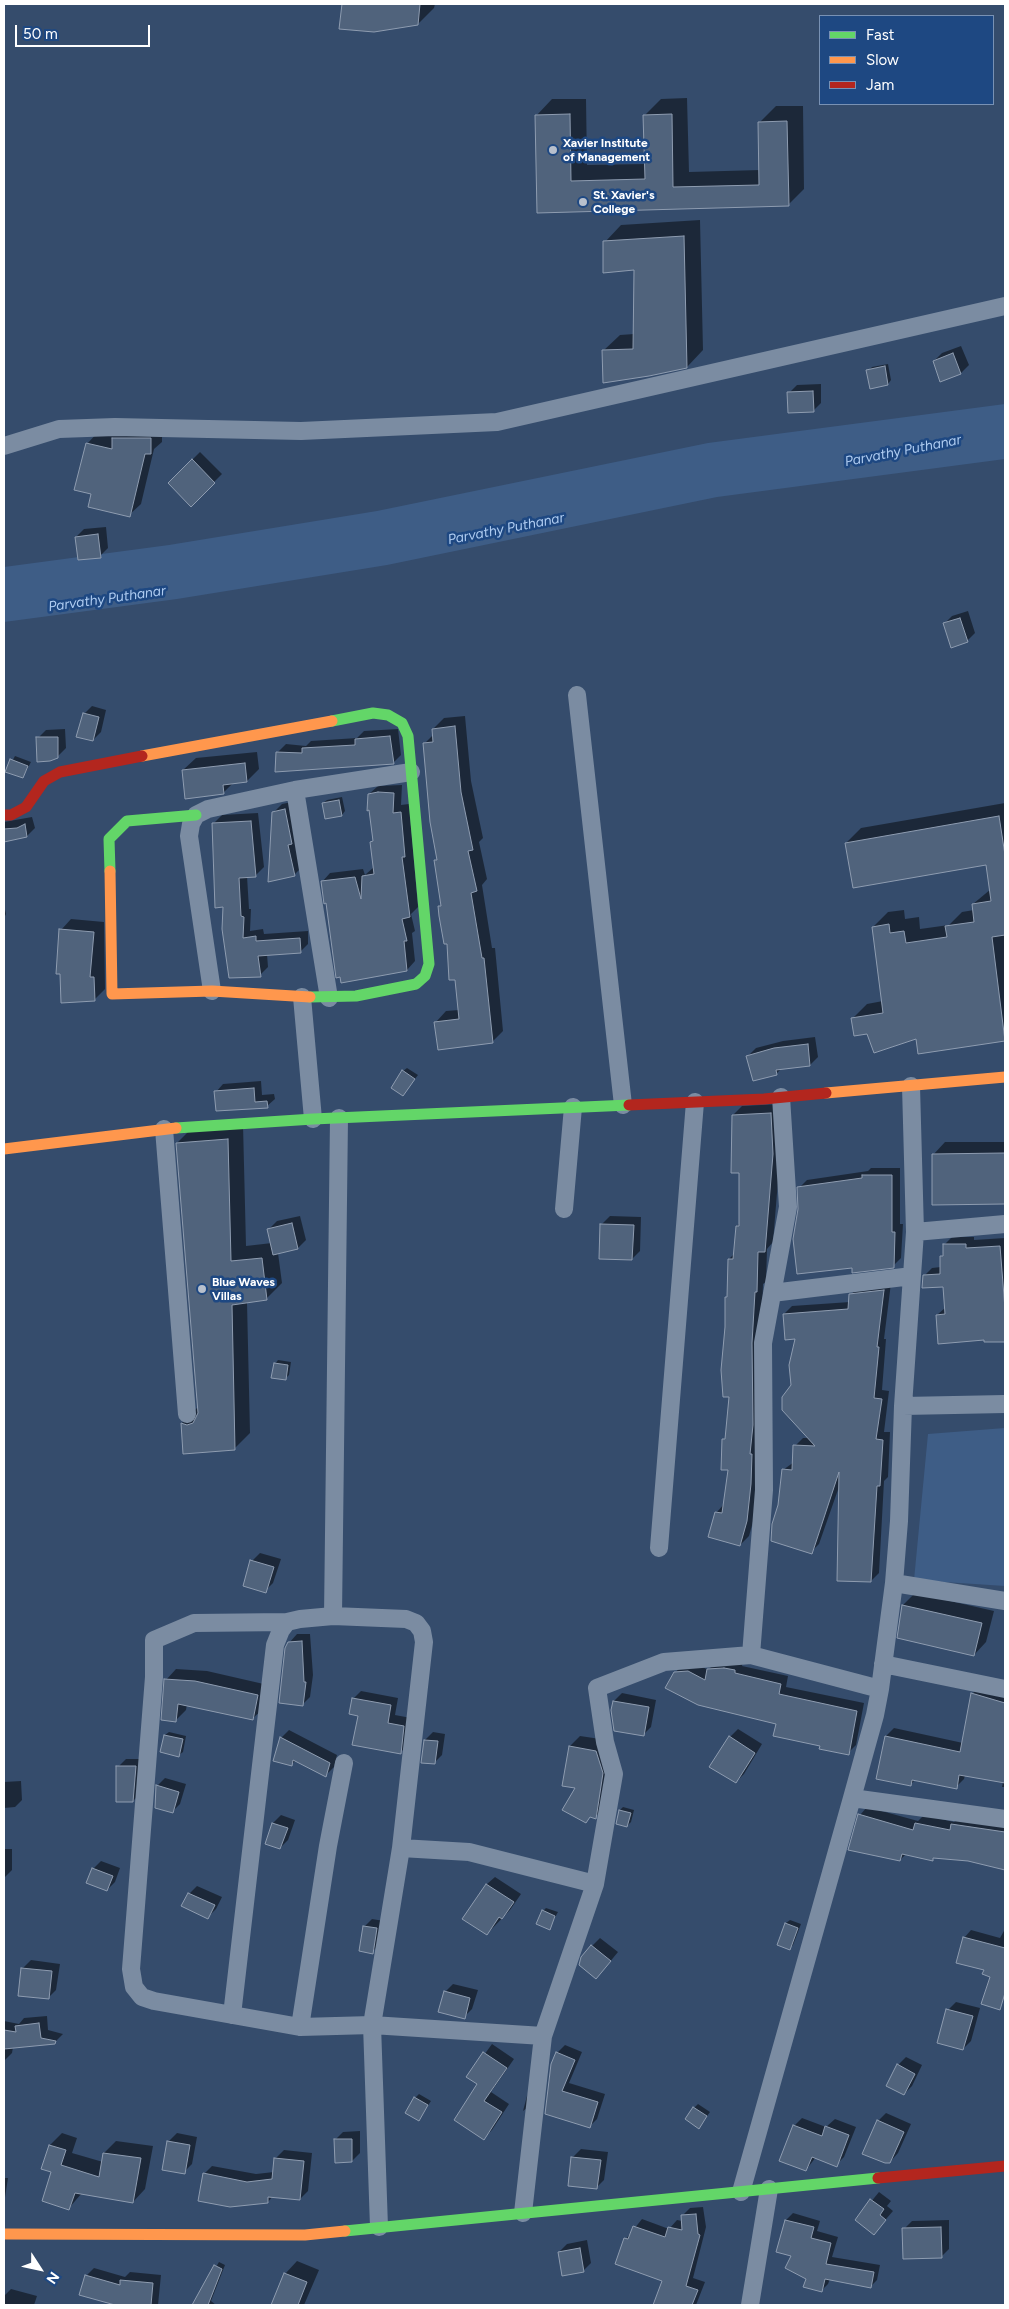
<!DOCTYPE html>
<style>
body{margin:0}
#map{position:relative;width:1009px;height:2309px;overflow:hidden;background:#354c6c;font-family:Figtree,sans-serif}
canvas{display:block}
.frame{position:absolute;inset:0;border:5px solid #fff;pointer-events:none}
.legend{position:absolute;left:819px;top:15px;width:175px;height:90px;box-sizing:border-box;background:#1e4882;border:1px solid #7891b4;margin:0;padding:6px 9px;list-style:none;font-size:15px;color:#fff}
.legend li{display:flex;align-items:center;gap:10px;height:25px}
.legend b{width:25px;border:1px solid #7891b4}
.north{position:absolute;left:15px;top:2244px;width:50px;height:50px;-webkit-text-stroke:4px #1e4882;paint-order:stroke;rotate:125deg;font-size:14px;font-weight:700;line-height:20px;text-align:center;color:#fff}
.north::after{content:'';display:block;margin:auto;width:18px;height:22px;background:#fff;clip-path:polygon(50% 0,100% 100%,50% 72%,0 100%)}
.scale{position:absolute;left:15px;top:25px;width:135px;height:22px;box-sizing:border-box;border:2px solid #fff;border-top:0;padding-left:6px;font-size:15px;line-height:18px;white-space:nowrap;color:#fff;-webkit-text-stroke:4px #1e4882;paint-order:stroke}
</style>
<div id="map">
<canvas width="1009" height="2309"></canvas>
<div class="frame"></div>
<ul class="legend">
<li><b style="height:6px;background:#63d668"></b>Fast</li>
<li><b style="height:6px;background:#ff974d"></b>Slow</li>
<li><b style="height:6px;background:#b3261e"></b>Jam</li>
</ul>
<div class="north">N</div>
<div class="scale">50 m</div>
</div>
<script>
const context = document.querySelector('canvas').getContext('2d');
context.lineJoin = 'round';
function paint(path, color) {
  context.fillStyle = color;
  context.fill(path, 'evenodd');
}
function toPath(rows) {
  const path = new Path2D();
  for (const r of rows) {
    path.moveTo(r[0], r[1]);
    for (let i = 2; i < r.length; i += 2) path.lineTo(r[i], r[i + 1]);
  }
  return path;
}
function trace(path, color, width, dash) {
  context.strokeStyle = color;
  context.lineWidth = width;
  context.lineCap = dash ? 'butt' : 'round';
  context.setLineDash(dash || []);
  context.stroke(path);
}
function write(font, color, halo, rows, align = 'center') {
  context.font = font + ' Figtree,sans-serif';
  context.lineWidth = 5;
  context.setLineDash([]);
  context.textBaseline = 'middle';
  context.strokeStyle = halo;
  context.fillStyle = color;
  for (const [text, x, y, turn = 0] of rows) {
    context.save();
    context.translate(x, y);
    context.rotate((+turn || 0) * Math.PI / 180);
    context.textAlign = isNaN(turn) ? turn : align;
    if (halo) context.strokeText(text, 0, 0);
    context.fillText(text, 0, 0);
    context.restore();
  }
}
paint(toPath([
 [1005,404,1005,459,717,497,387,565,177,599,4,622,4,567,169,545,377,511,708,443],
 [1005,1428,1005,1586,914,1580,928,1434]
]), '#3e5d86');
paint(toPath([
 [343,4,435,4,434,8,418,24,340,28],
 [687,98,689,172,760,170,759,123,776,106,803,106,804,189,788,205,538,212,536,116,552,99,586,99,587,165,646,164,645,115,661,99],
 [700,220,703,350,687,367,603,351,620,335,634,334,636,269,605,242,621,225],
 [961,346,969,365,961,373,934,361,942,353],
 [888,364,891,380,888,384,868,371,872,367],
 [821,384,821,403,813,411,789,393,797,385],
 [125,427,162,428,162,442,154,449,141,504,129,515,92,493,87,444,98,432,115,436],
 [200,452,222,474,191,505,169,483],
 [106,527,108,548,100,556,76,537,84,529],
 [968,611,975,633,967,641,944,624,952,616],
 [92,706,106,710,101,732,93,740,84,714],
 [465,716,471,781,483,838,479,842,487,879,482,885,492,948,495,948,503,1031,492,1042,436,1022,446,1011,459,1010,456,979,439,907,442,904,435,861,438,858,424,744,434,734,433,729,444,718],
 [65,729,66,748,57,757,38,738,46,730],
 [398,729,401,755,393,763,278,752,286,744,306,746,311,741,357,738,364,731],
 [257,752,259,769,247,781,234,782,223,793,183,770,196,758],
 [15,756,31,762,23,777,7,771],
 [402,785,401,805,409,804,418,907,411,914,415,931,412,933,415,961,407,970,327,902,322,882,330,873,363,869,365,875,374,867,371,842,374,839,369,794,378,786],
 [342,797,345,811,342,815,323,803,327,800],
 [292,802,302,867,294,875,274,812,282,804],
 [1005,803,1005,1040,919,1052,917,1037,868,1032,852,1019,867,1004,883,1001,873,927,888,912,904,910,905,919,919,917,920,929,949,925,962,912,974,910,973,904,991,889,987,863,846,843,861,828],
 [258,813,264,867,256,875,247,876,249,909,251,909,250,931,263,929,264,934,308,931,308,944,300,952,267,954,268,967,260,975,225,906,214,823,222,815],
 [32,817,35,828,27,836,4,841,4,822],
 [4,905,6,914,4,918],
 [71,919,104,922,105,989,94,1000,61,930],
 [815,1037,818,1057,810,1065,782,1068,776,1074,748,1056,756,1048,783,1041],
 [407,1068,418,1075,403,1094,403,1071],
 [261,1081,262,1095,274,1094,275,1099,267,1106,216,1092,223,1084],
 [780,1104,781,1144,773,1242,767,1249,766,1282,763,1284,756,1511,749,1536,740,1545,717,1512,724,1504,730,1469,724,1439,726,1437,730,1395,729,1259,735,1253,737,1226,740,1223,740,1172,733,1115,742,1106],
 [243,1124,246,1246,272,1243,269,1229,277,1221,300,1216,306,1240,298,1248,278,1253,282,1283,266,1299,247,1302,250,1433,234,1449,184,1453,182,1423,198,1407,177,1143,193,1127],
 [945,1142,1005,1142,1005,1203,933,1204,933,1155],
 [871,1168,900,1168,900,1224,903,1224,901,1258,893,1266,854,1266,799,1188,807,1180,868,1171],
 [610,1216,641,1217,640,1251,632,1259,602,1224],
 [952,1237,974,1237,974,1240,1005,1238,1005,1341,985,1341,985,1339,937,1315,946,1307,944,1286,924,1276,932,1268,941,1267,944,1245],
 [891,1283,884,1339,886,1339,882,1390,889,1391,884,1432,890,1432,888,1477,884,1481,879,1573,871,1581,840,1484,819,1544,811,1552,780,1505,783,1470,794,1462,795,1446,803,1438,810,1438,792,1385,796,1338,784,1314,792,1306,850,1302,850,1295,859,1287],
 [278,1360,291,1362,289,1375,285,1379,275,1364],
 [260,1553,281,1559,273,1583,265,1591,252,1561],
 [915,1593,994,1611,986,1642,974,1655,899,1637,903,1605],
 [297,1634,310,1634,313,1675,310,1697,302,1705,289,1643],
 [716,1662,743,1662,742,1666,788,1676,786,1687,864,1703,856,1745,848,1753,821,1745,675,1673,683,1664,696,1663,708,1670],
 [176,1669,207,1671,268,1685,263,1709,252,1719,187,1704,186,1710,176,1720,166,1680],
 [980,1686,1005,1694,1005,1787,1002,1787,1003,1782,965,1775,964,1779,956,1787,915,1780,910,1785,877,1778,886,1736,894,1728,963,1743,972,1694],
 [361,1691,398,1698,395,1715,411,1718,408,1745,400,1753,359,1715,353,1699],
 [622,1693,656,1700,651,1727,643,1735,614,1701],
 [738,1729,762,1744,744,1774,736,1782,730,1737],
 [289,1730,337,1755,334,1767,326,1775,296,1760,291,1765,281,1738],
 [169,1732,186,1736,183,1752,179,1755,165,1735],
 [433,1732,445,1734,442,1755,434,1763,425,1740],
 [580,1736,607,1740,606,1806,595,1817,577,1788,570,1746],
 [126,1759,144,1759,141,1793,133,1801,118,1767],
 [165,1778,186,1784,180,1804,172,1812,157,1786],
 [21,1781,22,1800,15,1807,4,1808,4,1782],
 [623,1807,634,1810,631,1822,627,1826,620,1810],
 [867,1807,918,1821,924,1815,954,1822,960,1816,1005,1825,1005,1869,968,1860,935,1857,932,1859,906,1854,900,1860,860,1815],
 [281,1815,295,1820,288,1840,280,1848,267,1844,273,1823],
 [4,1849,12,1849,12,1870,4,1878],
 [101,1861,120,1868,115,1882,107,1890,93,1869],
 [495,1877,521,1894,510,1910,487,1934,464,1918,487,1884],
 [197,1886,222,1897,216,1909,208,1917,189,1894],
 [546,1908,558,1912,549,1928,543,1911],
 [372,1919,384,1921,380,1944,372,1952,364,1927],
 [790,1920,801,1924,793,1945,790,1948,786,1923],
 [1005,1929,1005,1993,1002,2000,991,1976,964,1938,971,1930,1000,1938],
 [600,1938,618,1952,604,1969,592,1946],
 [31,1960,60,1964,56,1990,48,1998,23,1968],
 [453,1984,478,1990,472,2009,464,2017,445,1992],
 [956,2002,980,2008,971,2041,963,2049,948,2010],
 [47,2016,48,2030,63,2034,55,2042,13,2047,12,2053,4,2061,4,2021,19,2024,24,2018],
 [492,2044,514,2059,491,2092,509,2104,492,2130,484,2138,479,2084,468,2077],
 [565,2045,582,2052,569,2083,605,2094,597,2119,589,2127,546,2113,557,2053],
 [906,2057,922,2065,912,2086,904,2094,898,2065],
 [419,2094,431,2101,419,2119,415,2098],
 [528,2094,527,2108,523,2111,527,2096],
 [698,2104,710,2112,702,2123,694,2108],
 [886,2113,911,2124,898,2153,890,2162,878,2121],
 [802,2118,826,2127,835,2119,856,2127,844,2157,836,2165,816,2157,806,2170,794,2126],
 [360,2131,360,2153,352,2161,335,2140,343,2132],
 [62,2133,77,2138,72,2153,103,2162,104,2153,116,2141,153,2146,145,2189,133,2202,82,2193,69,2208,53,2172,42,2168,50,2145],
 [177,2133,197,2137,192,2164,184,2172,169,2141],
 [581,2149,608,2152,604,2180,596,2188,573,2157],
 [284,2150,312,2153,308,2191,300,2199,273,2196,268,2202,204,2174,212,2166,256,2174,274,2172,276,2158],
 [4,2178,8,2178,4,2204],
 [879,2192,891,2201,887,2206,893,2211,874,2233,856,2220],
 [703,2207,706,2227,693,2278,705,2282,696,2305,654,2305,663,2281,626,2239,642,2219,669,2229,677,2220,682,2221,682,2216,690,2208],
 [793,2213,820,2221,817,2231,838,2237,832,2257,880,2265,877,2280,870,2287,830,2279,828,2284,821,2291,793,2255,786,2220],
 [949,2220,949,2249,941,2257,904,2229,912,2221],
 [587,2240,591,2263,583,2271,559,2252,567,2244],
 [297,2261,319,2270,304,2305,272,2305,285,2274],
 [219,2262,225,2265,211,2301,216,2305,193,2305],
 [94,2268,125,2277,130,2272,161,2275,158,2305,119,2305,81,2294,86,2276],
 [11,2289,37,2296,34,2305,4,2305,4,2296]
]), '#0007');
const building = toPath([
 [342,4,420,4,418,25,374,32,339,29,342,4],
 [570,114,571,181,645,179,643,115,672,114,673,187,759,185,758,122,787,121,789,206,537,213,535,115,570,114],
 [684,236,687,368,649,376,603,383,602,350,633,349,634,270,603,273,603,241,684,236],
 [953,353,961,374,940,382,933,361,953,353],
 [885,366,888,385,870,389,866,370,885,366],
 [813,391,814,412,788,413,787,392,813,391],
 [112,438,151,438,151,454,145,454,130,517,88,507,91,494,74,490,86,443,112,449,112,438],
 [192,459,215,483,191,507,168,483,192,459],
 [98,534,101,558,78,560,75,537,98,534],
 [960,618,968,642,951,648,943,623,960,618],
 [83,713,99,717,93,741,76,737,83,713],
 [455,726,461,792,473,850,468,851,477,891,471,893,482,958,484,958,493,1043,438,1050,434,1022,459,1019,455,980,449,980,447,944,444,944,439,916,438,906,441,906,434,860,437,860,430,822,423,743,433,742,432,729,455,726],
 [390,736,394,764,275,772,276,752,302,753,302,748,355,745,355,739,390,736],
 [36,737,58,737,58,758,50,761,37,762,36,737],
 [10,759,28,766,23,778,5,772,10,759],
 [245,763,247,782,223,785,224,794,185,799,182,770,245,763],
 [378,792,394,793,393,813,401,812,405,857,402,857,410,917,402,919,407,941,404,941,407,971,341,983,340,977,336,978,326,903,324,904,321,881,355,877,361,899,362,876,374,874,370,842,373,841,369,810,367,811,368,794,378,792],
 [339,800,342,816,325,819,322,803,339,800],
 [285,809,292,844,288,845,295,876,268,882,272,812,285,809],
 [999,816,1005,855,1005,935,992,937,1005,1041,918,1054,916,1039,874,1053,867,1034,854,1036,851,1018,883,1013,872,927,889,924,890,933,904,931,906,943,947,937,945,926,974,922,972,904,991,901,986,865,853,888,845,843,999,816],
 [251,821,256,877,239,878,241,916,244,917,243,938,256,936,256,941,300,938,301,953,258,956,261,977,229,978,222,929,223,907,215,908,212,823,251,821],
 [25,824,27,837,4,842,4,829,17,828,25,824],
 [59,929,94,932,90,977,94,977,95,1001,61,1003,60,974,56,974,59,929],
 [808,1044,810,1066,776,1070,777,1075,753,1081,746,1056,774,1048,808,1044],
 [402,1070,415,1079,403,1096,391,1088,402,1070],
 [254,1088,255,1102,267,1101,268,1108,216,1111,214,1091,254,1088],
 [771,1113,773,1154,765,1252,758,1252,757,1292,755,1292,752,1343,753,1425,750,1454,752,1454,751,1484,747,1521,740,1546,708,1537,715,1512,722,1513,728,1470,721,1470,722,1439,725,1439,729,1397,723,1397,721,1370,725,1327,725,1297,727,1297,728,1259,733,1259,736,1226,739,1226,739,1173,731,1173,732,1115,771,1113],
 [228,1139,231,1261,262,1258,267,1300,232,1305,235,1450,183,1454,181,1423,187,1425,193,1423,198,1413,176,1143,228,1139],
 [1005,1153,1005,1204,932,1205,932,1154,1005,1153],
 [862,1175,892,1175,892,1232,895,1232,894,1268,852,1273,852,1268,797,1274,793,1239,798,1209,797,1187,862,1178,862,1175],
 [292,1223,298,1249,273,1255,267,1229,292,1223],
 [600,1224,634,1225,632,1260,599,1259,600,1224],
 [943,1244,966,1244,966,1248,1000,1246,1005,1309,1005,1342,984,1342,984,1340,938,1344,936,1315,945,1314,943,1287,922,1288,923,1275,940,1274,940,1256,943,1256,943,1244],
 [884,1290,877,1347,879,1347,874,1398,882,1399,876,1439,883,1440,880,1486,877,1486,871,1582,837,1581,839,1472,812,1554,771,1541,772,1524,778,1505,782,1469,792,1470,793,1445,815,1446,782,1410,782,1397,791,1385,789,1365,795,1339,785,1340,783,1314,848,1309,849,1294,884,1290],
 [274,1363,288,1365,286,1380,271,1378,274,1363],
 [250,1560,274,1567,266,1593,243,1586,250,1560],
 [902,1605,982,1623,974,1656,897,1638,902,1605],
 [302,1641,304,1682,306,1682,303,1706,279,1703,285,1648,288,1642,302,1641],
 [724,1668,735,1670,735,1673,781,1684,779,1694,857,1711,849,1755,819,1749,820,1746,773,1736,776,1724,698,1705,665,1688,674,1672,688,1671,705,1680,707,1669,724,1668],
 [164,1679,195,1681,258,1695,253,1720,178,1704,176,1722,161,1720,164,1679],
 [971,1693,1005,1703,1005,1783,959,1775,957,1789,912,1780,911,1786,876,1779,885,1736,960,1752,971,1693],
 [352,1698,391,1705,388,1723,404,1726,401,1754,352,1745,358,1716,349,1714,352,1698],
 [613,1701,649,1707,644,1736,614,1731,611,1710,613,1701],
 [164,1735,183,1739,179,1757,160,1752,164,1735],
 [729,1736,755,1753,736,1783,709,1767,729,1736],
 [280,1737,330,1763,326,1777,293,1760,292,1766,273,1761,280,1737],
 [424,1740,438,1741,435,1764,421,1763,424,1740],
 [569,1746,596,1751,603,1773,596,1819,590,1817,586,1823,562,1810,575,1788,562,1786,569,1746],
 [116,1766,136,1766,133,1802,116,1802,116,1766],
 [156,1785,179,1792,173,1813,155,1808,156,1785],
 [619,1810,631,1813,627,1827,616,1824,619,1810],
 [858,1814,913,1830,915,1823,950,1830,951,1824,1005,1832,1005,1870,968,1861,933,1858,933,1861,902,1854,900,1861,848,1850,858,1814],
 [272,1823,288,1828,280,1849,265,1844,272,1823],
 [92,1868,113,1876,107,1891,86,1883,92,1868],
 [486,1884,514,1902,502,1919,499,1917,487,1935,462,1919,486,1884],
 [188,1893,215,1905,208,1919,181,1906,188,1893],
 [542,1910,555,1916,550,1930,536,1924,542,1910],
 [785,1923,798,1928,790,1950,777,1945,785,1923],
 [363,1926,377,1928,373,1954,359,1951,363,1926],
 [963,1937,1005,1948,1005,1993,1000,2010,981,2004,990,1977,982,1974,984,1970,956,1963,963,1937],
 [591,1945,611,1961,596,1979,579,1965,581,1957,591,1945],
 [21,1968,52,1971,49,1999,18,1996,21,1968],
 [444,1991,470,1998,465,2019,438,2012,444,1991],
 [946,2009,973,2016,963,2050,937,2043,946,2009],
 [39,2023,41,2038,56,2041,55,2044,4,2049,4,2030,16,2032,15,2026,39,2023],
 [483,2052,507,2068,484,2101,502,2112,484,2140,454,2120,477,2084,466,2077,483,2052],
 [556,2052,575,2060,562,2091,598,2102,590,2128,545,2114,551,2064,556,2052],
 [897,2064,915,2074,904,2095,886,2086,897,2064],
 [414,2097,428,2105,419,2121,405,2113,414,2097],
 [693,2107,707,2116,699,2129,685,2119,693,2107],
 [877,2120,904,2132,890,2163,885,2163,862,2154,877,2120],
 [793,2125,822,2136,825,2126,849,2135,837,2167,812,2157,806,2171,779,2161,793,2125],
 [334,2139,352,2139,352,2162,335,2163,334,2139],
 [167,2141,190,2145,185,2174,162,2170,167,2141],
 [49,2145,66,2150,61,2165,99,2177,103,2153,141,2158,133,2203,75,2193,69,2210,42,2201,51,2172,41,2169,49,2145],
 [571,2157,601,2160,597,2189,568,2186,571,2157],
 [274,2158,304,2161,300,2200,268,2197,268,2203,230,2207,198,2201,203,2173,247,2182,272,2179,274,2158],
 [870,2199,884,2209,880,2215,886,2220,874,2235,855,2220,870,2199],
 [696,2214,698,2234,700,2235,686,2286,698,2290,692,2305,653,2305,662,2281,615,2264,624,2238,628,2239,633,2226,665,2237,668,2227,682,2230,681,2215,696,2214],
 [785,2220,814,2227,811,2238,831,2243,826,2264,874,2272,871,2288,825,2279,822,2292,803,2287,806,2279,785,2268,791,2256,776,2252,785,2220],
 [941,2227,942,2258,903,2259,902,2228,941,2227],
 [580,2248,584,2272,562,2276,558,2252,580,2248],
 [214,2265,222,2269,208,2305,192,2305,214,2265],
 [284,2273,307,2282,298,2305,271,2305,284,2273],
 [85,2275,120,2285,120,2280,153,2283,151,2305,115,2305,79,2295,85,2275]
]);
paint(building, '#50637c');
trace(building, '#8e9cb0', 1);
trace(toPath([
 [4,446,59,429,115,427,301,431,497,422,1005,306],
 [577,695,623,1105],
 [295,790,329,998],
 [212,991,189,836,191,824,196,815,208,809,295,790,411,772],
 [302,997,313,1119],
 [911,1086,915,1232,1005,1224],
 [781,1097,788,1207,763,1343,764,1490,751,1655,880,1689],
 [164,1129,187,1414],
 [564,1209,573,1107],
 [772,1293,912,1276],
 [903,1406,1005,1404],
 [659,1548,695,1102],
 [894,1583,1005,1601],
 [287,1622,194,1623,154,1640,154,1677,131,1969,134,1987,142,1997,154,2001,300,2027,372,2025,401,1848,424,1642,422,1631,416,1623,406,1619,333,1616],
 [883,1664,1005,1689],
 [852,1798,1005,1819],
 [401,1848,469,1852,595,1884],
 [232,2015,275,1645,281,1630,287,1622,300,1619,333,1616,339,1118],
 [300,2027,328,1846,344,1763],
 [543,2036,595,1884,614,1774,605,1742,597,1688,664,1662,751,1655],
 [741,2192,852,1798,875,1715,880,1689,894,1583,899,1521,903,1406,915,1232],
 [379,2227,372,2025,543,2036,523,2213],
 [750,2305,769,2189]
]), '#7b8ca2', 18);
trace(toPath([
 [110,871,109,839,127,821,196,815],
 [310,997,356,996,416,984,425,976,429,964,408,736,402,723,388,715,373,713,332,721],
 [176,1128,313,1119,629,1105],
 [345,2231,878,2178]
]), '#63d668', 11);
trace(toPath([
 [142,756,332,721],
 [110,871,112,994,212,991,310,997],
 [826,1093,1005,1077],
 [4,1149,176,1128],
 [4,2234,305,2235,345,2231]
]), '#ff974d', 11);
trace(toPath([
 [4,815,11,815,26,807,44,781,60,772,142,756],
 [629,1105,764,1099,826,1093],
 [878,2178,1005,2166]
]), '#b3261e', 11);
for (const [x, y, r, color] of [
 [553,150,5,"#b8c0cc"],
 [583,202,5,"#b8c0cc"],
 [202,1289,5,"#b8c0cc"]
]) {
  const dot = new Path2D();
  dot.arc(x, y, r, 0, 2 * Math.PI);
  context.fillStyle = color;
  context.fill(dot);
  trace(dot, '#1e4882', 2);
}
write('bold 12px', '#fff', '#1e4882', [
 ["Xavier Institute",563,143],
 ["of Management",563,157],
 ["St. Xavier's",593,195],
 ["College",593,209],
 ["Blue Waves",212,1282],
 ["Villas",212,1296]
], 'left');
write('italic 14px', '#afccf1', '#1e4882', [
 ["Parvathy Puthanar",903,451,-11],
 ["Parvathy Puthanar",506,529,-11],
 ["Parvathy Puthanar",107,599,-8]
]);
</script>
